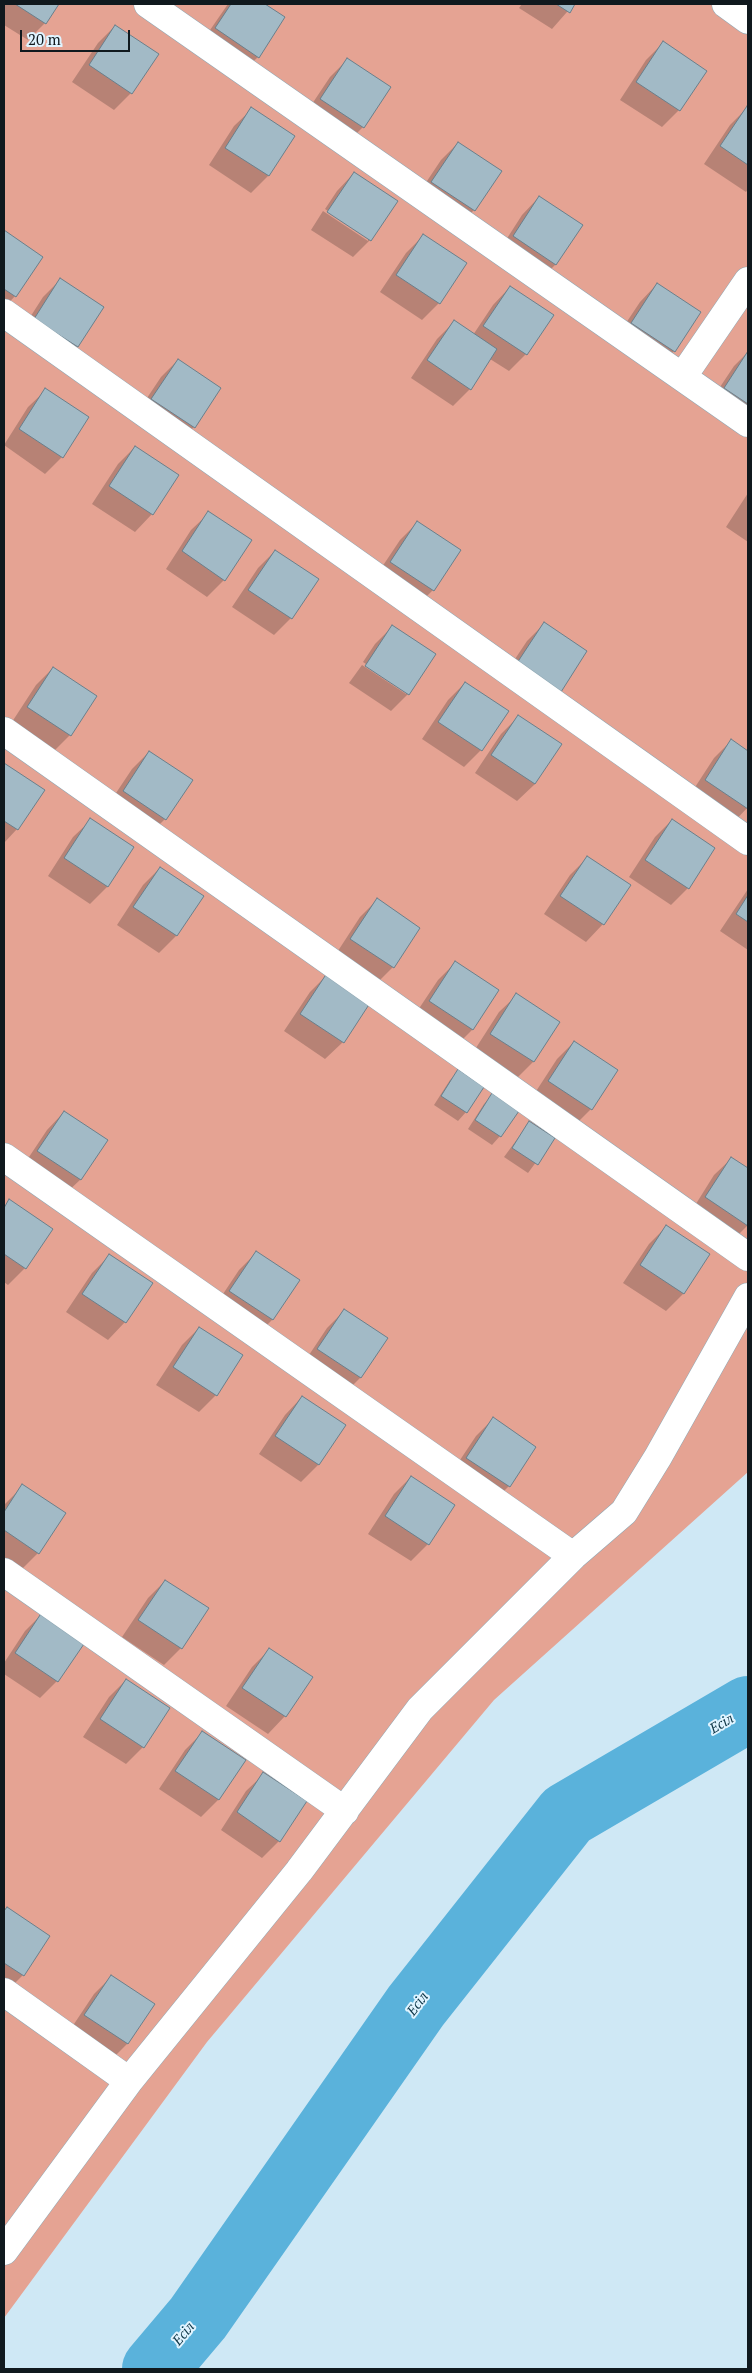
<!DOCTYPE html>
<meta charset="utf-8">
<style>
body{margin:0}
#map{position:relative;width:752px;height:2373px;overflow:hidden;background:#cfe8f5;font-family:"PT Serif",serif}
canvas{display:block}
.frame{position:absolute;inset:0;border:5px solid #10191e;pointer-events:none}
.scale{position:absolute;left:20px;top:30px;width:110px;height:22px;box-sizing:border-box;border:2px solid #10191e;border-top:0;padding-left:6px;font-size:15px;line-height:18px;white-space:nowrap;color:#10191e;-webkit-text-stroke:4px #e0f4ff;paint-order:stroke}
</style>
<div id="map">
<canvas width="752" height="2373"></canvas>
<div class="frame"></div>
<div class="scale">20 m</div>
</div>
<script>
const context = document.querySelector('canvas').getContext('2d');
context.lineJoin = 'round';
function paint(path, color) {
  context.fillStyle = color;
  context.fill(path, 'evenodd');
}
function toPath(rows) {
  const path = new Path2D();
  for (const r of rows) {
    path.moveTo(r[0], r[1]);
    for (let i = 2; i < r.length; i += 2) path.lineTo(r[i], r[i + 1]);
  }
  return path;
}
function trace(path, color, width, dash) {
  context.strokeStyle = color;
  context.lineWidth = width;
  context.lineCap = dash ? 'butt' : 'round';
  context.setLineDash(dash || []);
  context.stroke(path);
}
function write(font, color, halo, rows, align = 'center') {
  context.font = font + ' "PT Serif",serif';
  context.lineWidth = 4;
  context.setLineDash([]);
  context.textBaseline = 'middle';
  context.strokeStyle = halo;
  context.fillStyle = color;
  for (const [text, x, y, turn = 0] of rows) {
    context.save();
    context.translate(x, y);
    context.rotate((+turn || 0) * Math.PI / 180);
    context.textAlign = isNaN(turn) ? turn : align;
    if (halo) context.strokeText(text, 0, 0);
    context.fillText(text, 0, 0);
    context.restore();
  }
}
paint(toPath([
 [4,4,748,4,748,1472,494,1700,207,2042,4,2318]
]), '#e5a393');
paint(toPath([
 [4,4,57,4,45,23,28,40,4,25],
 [228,4,263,4,283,18,258,57,240,74,199,46],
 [522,4,574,4,552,29,519,8],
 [115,26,131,93,114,110,72,82,98,43],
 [663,43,679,110,662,127,620,100,646,60],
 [347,60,363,127,346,144,304,116,330,77],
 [747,108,748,189,746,192,704,164,730,125],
 [252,109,294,137,268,176,251,193,209,165,234,126],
 [458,143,474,210,457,227,415,199,441,160],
 [354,173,370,240,353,257,311,230,323,211,368,241,368,238,325,209,337,191],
 [539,197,582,225,555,265,538,282,497,254,522,215],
 [4,232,41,257,15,296,4,308],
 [423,236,439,303,422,320,380,292,406,253],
 [60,280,103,308,77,347,60,364,18,336,43,297],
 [657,284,699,312,674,351,657,368,614,341,640,302],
 [510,287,526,354,509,371,490,359,470,389,453,406,411,378,437,339,454,322,473,335,493,305],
 [748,352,748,433,708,405,734,366],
 [178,360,219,388,194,427,176,444,135,416,161,377],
 [46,390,62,457,45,474,4,445,28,407],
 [135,447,178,475,152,514,135,532,92,504,118,464],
 [748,493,748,542,726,527],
 [209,513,224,580,207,597,166,569,191,530],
 [417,523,433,590,416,607,374,579,400,540],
 [275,551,291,618,274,635,232,607,258,568],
 [544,624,560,691,501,680,527,641],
 [392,627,408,694,391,711,349,683,362,665,406,694,406,691,363,662,375,644],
 [53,668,70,735,53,752,10,725,36,685],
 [465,683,481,750,464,767,422,739,448,700],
 [518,717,535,784,517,801,475,773,501,734],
 [731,741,748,752,748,807,731,825,688,798,714,758],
 [149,752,165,819,148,836,106,808,132,769],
 [4,764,43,790,17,829,4,843],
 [91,820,133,847,107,887,90,904,48,876,73,837],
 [672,820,688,888,671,905,629,877,655,837],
 [587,858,603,924,586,942,544,914,570,875],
 [160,868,176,936,159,953,117,925,143,885],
 [748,889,748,950,720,931],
 [377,900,393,967,376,984,334,957,360,917],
 [455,963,497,990,472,1030,455,1047,412,1019,438,980],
 [327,975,368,1003,343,1042,325,1059,284,1031,310,992],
 [517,995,559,1023,533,1062,516,1079,474,1051,499,1012],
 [574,1042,591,1109,574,1126,531,1099,557,1059],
 [459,1071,466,1112,458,1121,434,1105,450,1080],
 [493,1095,500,1136,492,1145,468,1129,484,1104],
 [64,1112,81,1179,63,1196,21,1169,47,1130],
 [529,1123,553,1139,528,1173,504,1157],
 [732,1158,748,1169,748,1225,731,1242,689,1215,714,1175],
 [10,1201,25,1268,8,1285,4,1282,4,1207],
 [666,1227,709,1254,683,1294,666,1311,623,1283,649,1244],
 [256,1253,273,1319,255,1337,213,1309,239,1270],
 [109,1256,125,1322,108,1340,66,1312,92,1273],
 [344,1311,386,1338,360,1378,343,1395,301,1367,327,1328],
 [199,1328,241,1356,216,1395,199,1412,156,1385,182,1345],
 [302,1397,344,1425,318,1465,301,1482,259,1454,285,1415],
 [493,1419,509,1486,492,1503,450,1475,476,1436],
 [411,1477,428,1544,411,1561,368,1534,394,1494],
 [23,1486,38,1553,21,1570,4,1558,4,1505],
 [165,1581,181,1648,164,1665,122,1637,148,1598],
 [42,1614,57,1681,40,1698,4,1674,4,1663,25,1631],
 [269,1650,285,1716,268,1734,226,1706,252,1667],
 [126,1680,169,1708,143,1747,126,1764,83,1737,109,1697],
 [202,1733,219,1799,201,1817,159,1789,185,1750],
 [264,1774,279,1841,262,1858,221,1830,246,1791],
 [7,1908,23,1975,6,1992,4,1991,4,1911],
 [111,1977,153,2004,127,2044,110,2061,68,2033,94,1994]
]), '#0003');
trace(toPath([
 [155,2369,198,2318,416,2006,567,1815,748,1709]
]), '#5ab2db', 66);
const building = toPath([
 [15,4,59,4,46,24,15,4],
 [231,4,265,4,285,17,259,58,215,28,231,4],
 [556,4,575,4,570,13,556,4],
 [115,25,159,54,132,94,89,65,115,25],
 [663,41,707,71,680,111,636,82,663,41],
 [347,58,391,87,364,128,320,99,347,58],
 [747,106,748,107,748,165,720,146,747,106],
 [251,107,295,136,269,176,225,148,251,107],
 [458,142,502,171,475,211,431,182,458,142],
 [354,172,398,201,371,241,327,212,354,172],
 [539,196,583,225,556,265,513,236,539,196],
 [4,230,43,257,16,297,4,289,4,230],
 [423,234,467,263,440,304,396,275,423,234],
 [60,278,104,307,78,347,34,319,60,278],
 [657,283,701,312,675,352,631,323,657,283],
 [510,286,554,315,527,355,483,326,510,286],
 [454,320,497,349,471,390,427,360,454,320],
 [748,351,748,404,724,388,748,351],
 [178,359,221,388,195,428,151,399,178,359],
 [45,388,89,417,63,458,19,429,45,388],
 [135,446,179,475,153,515,109,486,135,446],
 [208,511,252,540,225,581,182,551,208,511],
 [417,521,461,550,434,591,390,562,417,521],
 [275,550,319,579,292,619,248,590,275,550],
 [544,622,587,651,561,692,517,663,544,622],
 [392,625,436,654,409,695,365,666,392,625],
 [53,667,97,696,71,736,27,707,53,667],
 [465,682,509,711,482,751,438,722,465,682],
 [518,715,562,744,535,784,491,755,518,715],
 [731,739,748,751,748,809,705,780,731,739],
 [149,751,193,780,166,820,123,791,149,751],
 [4,763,45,790,18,830,4,821,4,763],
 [90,818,134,847,108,887,64,858,90,818],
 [672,819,715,848,689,889,645,860,672,819],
 [587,856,631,885,604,925,560,896,587,856],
 [160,867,204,896,177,936,133,907,160,867],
 [748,895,748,922,736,914,748,895],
 [377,898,420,928,394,968,350,939,377,898],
 [455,961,499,990,473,1030,429,1001,455,961],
 [327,973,370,1003,344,1043,300,1014,327,973],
 [516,993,560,1022,534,1062,490,1034,516,993],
 [574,1041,618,1070,592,1110,548,1081,574,1041],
 [458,1069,484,1087,467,1113,441,1096,458,1069],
 [492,1093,519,1111,501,1137,475,1120,492,1093],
 [64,1111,108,1140,81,1180,37,1151,64,1111],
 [529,1121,555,1138,538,1165,512,1148,529,1121],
 [731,1157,748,1168,748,1226,705,1197,731,1157],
 [9,1199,53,1229,26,1269,4,1254,4,1208,9,1199],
 [666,1225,710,1254,684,1294,640,1265,666,1225],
 [256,1251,300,1280,273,1320,229,1291,256,1251],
 [109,1254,153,1283,126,1323,82,1294,109,1254],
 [344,1309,388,1338,361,1378,317,1349,344,1309],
 [199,1327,243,1355,217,1396,173,1367,199,1327],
 [302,1396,346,1425,319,1465,275,1436,302,1396],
 [493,1417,536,1447,510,1487,466,1458,493,1417],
 [411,1476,455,1505,429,1545,385,1516,411,1476],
 [22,1484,66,1513,39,1554,4,1530,4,1512,22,1484],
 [165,1580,209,1608,182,1649,138,1620,165,1580],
 [42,1612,86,1641,58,1682,15,1653,42,1612],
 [269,1648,313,1677,286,1717,242,1688,269,1648],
 [126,1679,170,1708,144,1748,100,1719,126,1679],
 [202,1731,246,1760,219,1800,175,1771,202,1731],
 [263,1772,307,1801,280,1842,237,1812,263,1772],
 [7,1907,50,1936,24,1976,4,1963,4,1911,7,1907],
 [111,1975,155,2004,128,2044,84,2015,111,1975]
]);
paint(building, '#a2bac6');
trace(building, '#6a808c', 1);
const street = toPath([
 [148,4,748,423],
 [726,4,748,20],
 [4,313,748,841],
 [683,376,748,281],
 [4,731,748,1257],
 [4,1157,573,1556],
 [4,1572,345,1811],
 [4,1992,129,2081],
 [4,2251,129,2081,299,1871,420,1709,573,1556,624,1512,658,1457,748,1297]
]);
trace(street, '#90a8b4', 29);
trace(street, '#fff', 28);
write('italic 14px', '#0c3445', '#e0f4ff', [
 ["Есіл",722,1724,-30],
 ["Есіл",418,2004,-53],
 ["Есіл",184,2334,-50]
]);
</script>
